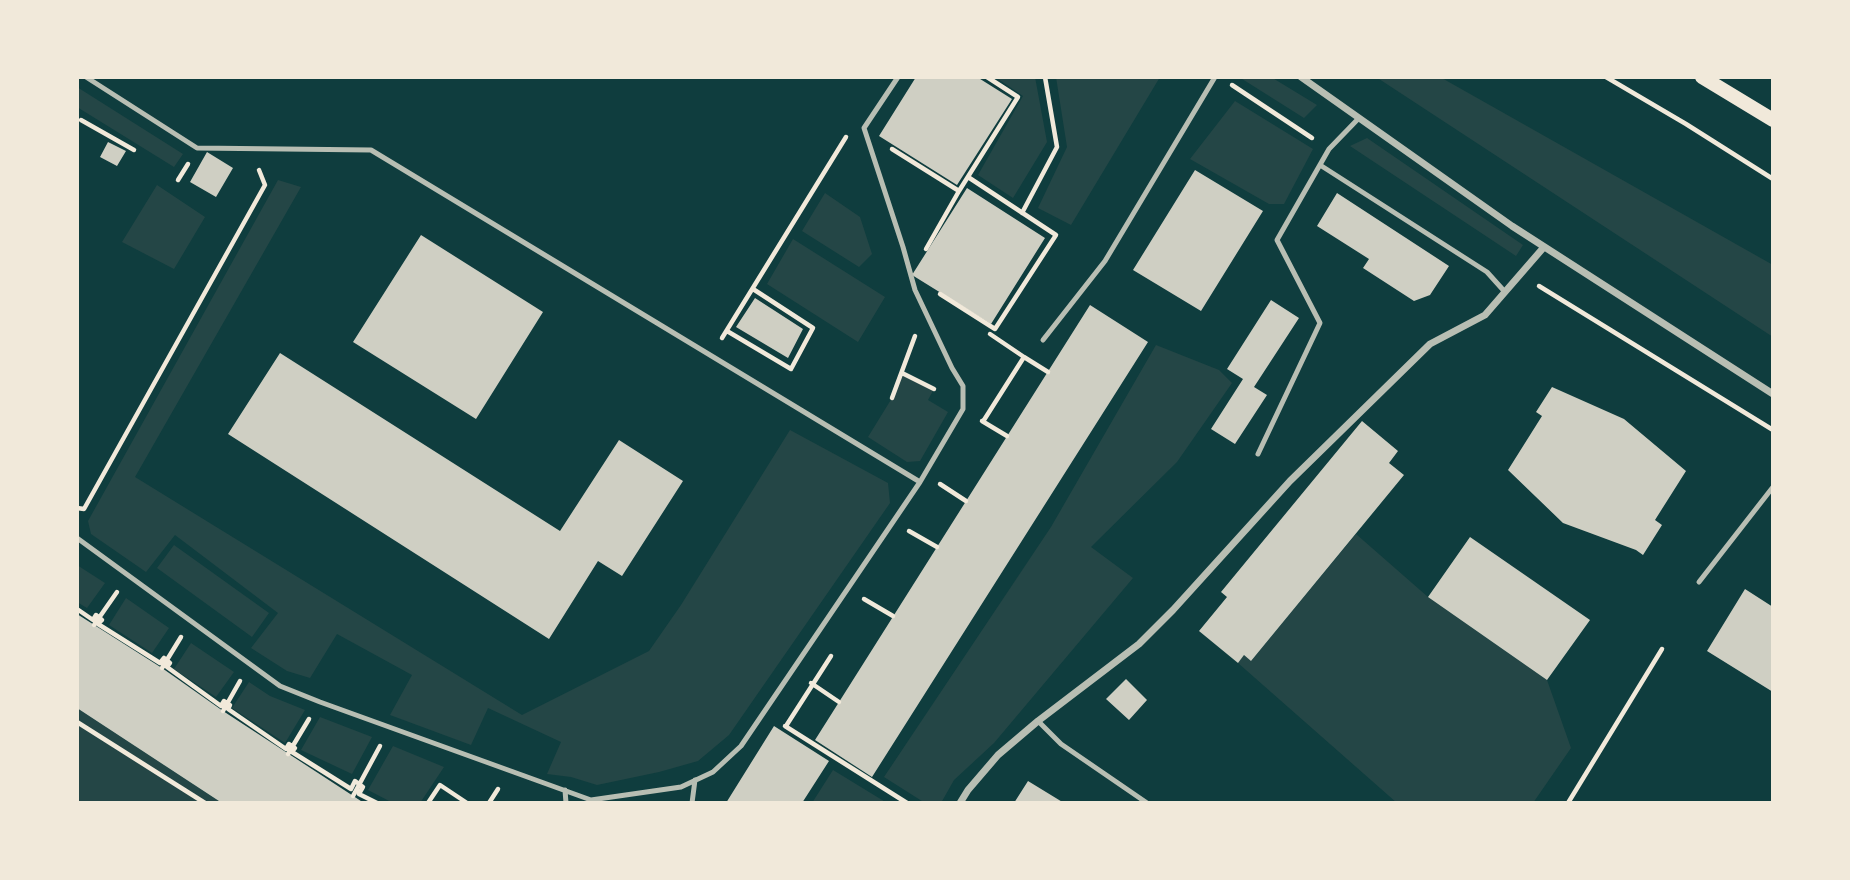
<!DOCTYPE html>
<style>
body{margin:0}
#map{position:relative;width:1850px;height:880px;overflow:hidden;background:#0f3d3e;font-family:Overpass,sans-serif}
canvas{display:block}
.frame{position:absolute;inset:0;border:79px solid #f1e9da;pointer-events:none}
</style>
<div id="map">
<canvas width="1850" height="880"></canvas>
<div class="frame"></div>
</div>
<script>
const context = document.querySelector('canvas').getContext('2d');
context.lineJoin = 'round';
function paint(path, color) {
  context.fillStyle = color;
  context.fill(path, 'evenodd');
}
function toPath(rows) {
  const path = new Path2D();
  for (const r of rows) {
    path.moveTo(r[0], r[1]);
    for (let i = 2; i < r.length; i += 2) path.lineTo(r[i], r[i + 1]);
  }
  return path;
}
function trace(path, color, width, dash) {
  context.strokeStyle = color;
  context.lineWidth = width;
  context.lineCap = dash ? 'butt' : 'round';
  context.setLineDash(dash || []);
  context.stroke(path);
}
paint(toPath([
 [995,77,1035,77,1047,142,1013,198,978,175,1023,96],
 [1056,77,1160,77,1071,225,1038,208,1067,147],
 [1239,77,1271,77,1317,105,1304,118],
 [1376,77,1440,77,1773,265,1773,337],
 [77,87,183,154,174,167,77,107],
 [1235,101,1313,149,1284,204,1269,204,1190,159],
 [1367,138,1523,245,1516,256,1350,146],
 [278,180,301,187,135,477,522,715,649,651,681,605,790,430,888,483,890,503,729,735,698,761,659,772,597,785,571,777,547,774,561,742,488,708,471,745,390,715,412,675,337,634,310,678,287,671,251,648,278,613,175,535,146,572,91,534,88,521],
 [157,185,205,217,174,269,122,242],
 [825,193,860,217,872,254,859,267,802,231],
 [793,239,885,297,858,342,767,284],
 [1156,345,1219,370,1232,383,1177,462,1091,547,1133,578,994,743,954,780,941,803,925,803,884,777,1051,527],
 [902,373,934,389,928,400,948,412,920,461,907,462,868,437,892,398],
 [1356,534,1428,597,1547,680,1571,748,1533,803,1397,803,1238,663,1244,655,1251,661],
 [174,545,269,613,252,637,157,568],
 [77,565,105,583,87,608,77,602],
 [126,598,169,628,152,653,109,625],
 [191,643,234,672,216,697,174,669],
 [249,682,270,696,305,710,285,743,232,708],
 [77,708,222,803,77,802],
 [320,717,372,737,352,774,301,750],
 [393,746,444,767,420,803,393,803,368,790],
 [833,770,887,803,812,803]
]), '#244646');
paint(toPath([
 [916,77,977,77,1012,99,957,185,879,136],
 [108,142,126,151,117,166,100,157],
 [207,152,233,168,216,197,190,182],
 [1195,170,1263,211,1201,311,1133,270],
 [967,188,1045,238,991,324,912,275],
 [1337,193,1449,266,1430,295,1414,301,1363,268,1369,259,1317,226],
 [421,235,543,312,476,419,353,342],
 [755,298,803,329,788,358,736,327],
 [1271,300,1299,318,1254,387,1267,395,1235,444,1211,429,1243,379,1227,369],
 [1090,305,1148,342,872,777,815,740],
 [280,353,560,531,619,440,683,481,622,576,598,561,549,639,228,434],
 [1552,387,1624,419,1686,471,1655,520,1662,525,1643,555,1636,550,1563,523,1508,470,1542,416,1536,412],
 [1362,421,1398,451,1389,463,1404,475,1251,661,1244,655,1238,663,1199,631,1227,597,1221,592],
 [1470,537,1590,620,1547,680,1428,597],
 [1745,589,1773,607,1773,692,1707,651],
 [77,614,162,668,223,711,364,803,222,803,77,708],
 [1126,679,1147,700,1129,720,1106,699],
 [774,726,829,761,802,803,726,803],
 [1028,781,1064,803,1014,803]
]), '#cfcfc3');
trace(toPath([
 [1606,77,1686,124,1773,179],
 [1232,85,1312,138],
 [81,120,134,150],
 [892,149,959,191,1018,97,987,77],
 [178,180,188,164],
 [1022,213,1057,147,1045,77],
 [926,249,959,191],
 [1539,286,1773,430],
 [940,294,995,329,1056,235,968,177],
 [727,331,791,369,813,328,753,289],
 [722,338,846,137],
 [1024,357,1048,372],
 [902,373,934,389],
 [892,398,915,336],
 [984,420,1024,357,990,334],
 [982,421,1007,436],
 [940,484,966,501],
 [77,508,84,509,265,185,259,170],
 [909,531,937,547],
 [864,599,893,616],
 [77,609,93,620,96,615,102,620,98,624,160,663,164,658,170,663,167,667,221,706,224,701,230,705,228,709,286,749,289,744,295,748,292,752,351,789,355,781,363,787,359,794,377,803],
 [94,625,117,592],
 [162,668,181,637],
 [811,683,839,702],
 [223,711,240,681],
 [77,722,205,803],
 [785,726,907,803],
 [786,726,831,656],
 [288,754,309,719],
 [353,796,380,746],
 [428,803,440,785,467,803],
 [489,803,498,789],
 [1568,803,1662,649]
]), '#f1e9da', 4.5);
trace(toPath([
 [86,77,197,148,371,150,920,482],
 [1320,165,1487,272,1505,292],
 [1043,340,1105,261,1215,77],
 [1258,454,1320,323,1277,240,1329,149,1359,118],
 [77,538,280,686,320,702,591,800,681,787,713,772,741,746,920,482,963,409,963,386,952,368,915,290,903,247,864,128,898,77],
 [1699,582,1773,487],
 [1038,721,1061,744,1147,803],
 [565,790,566,803],
 [692,803,695,780]
]), '#b8beb3', 5);
trace(toPath([
 [1301,77,1512,226,1773,394],
 [960,803,968,790,998,755,1038,721,1139,644,1173,610,1290,481,1430,344,1485,315,1544,247]
]), '#b8beb3', 7);
trace(toPath([
 [1702,77,1773,120]
]), '#f1e9da', 14);
</script>
